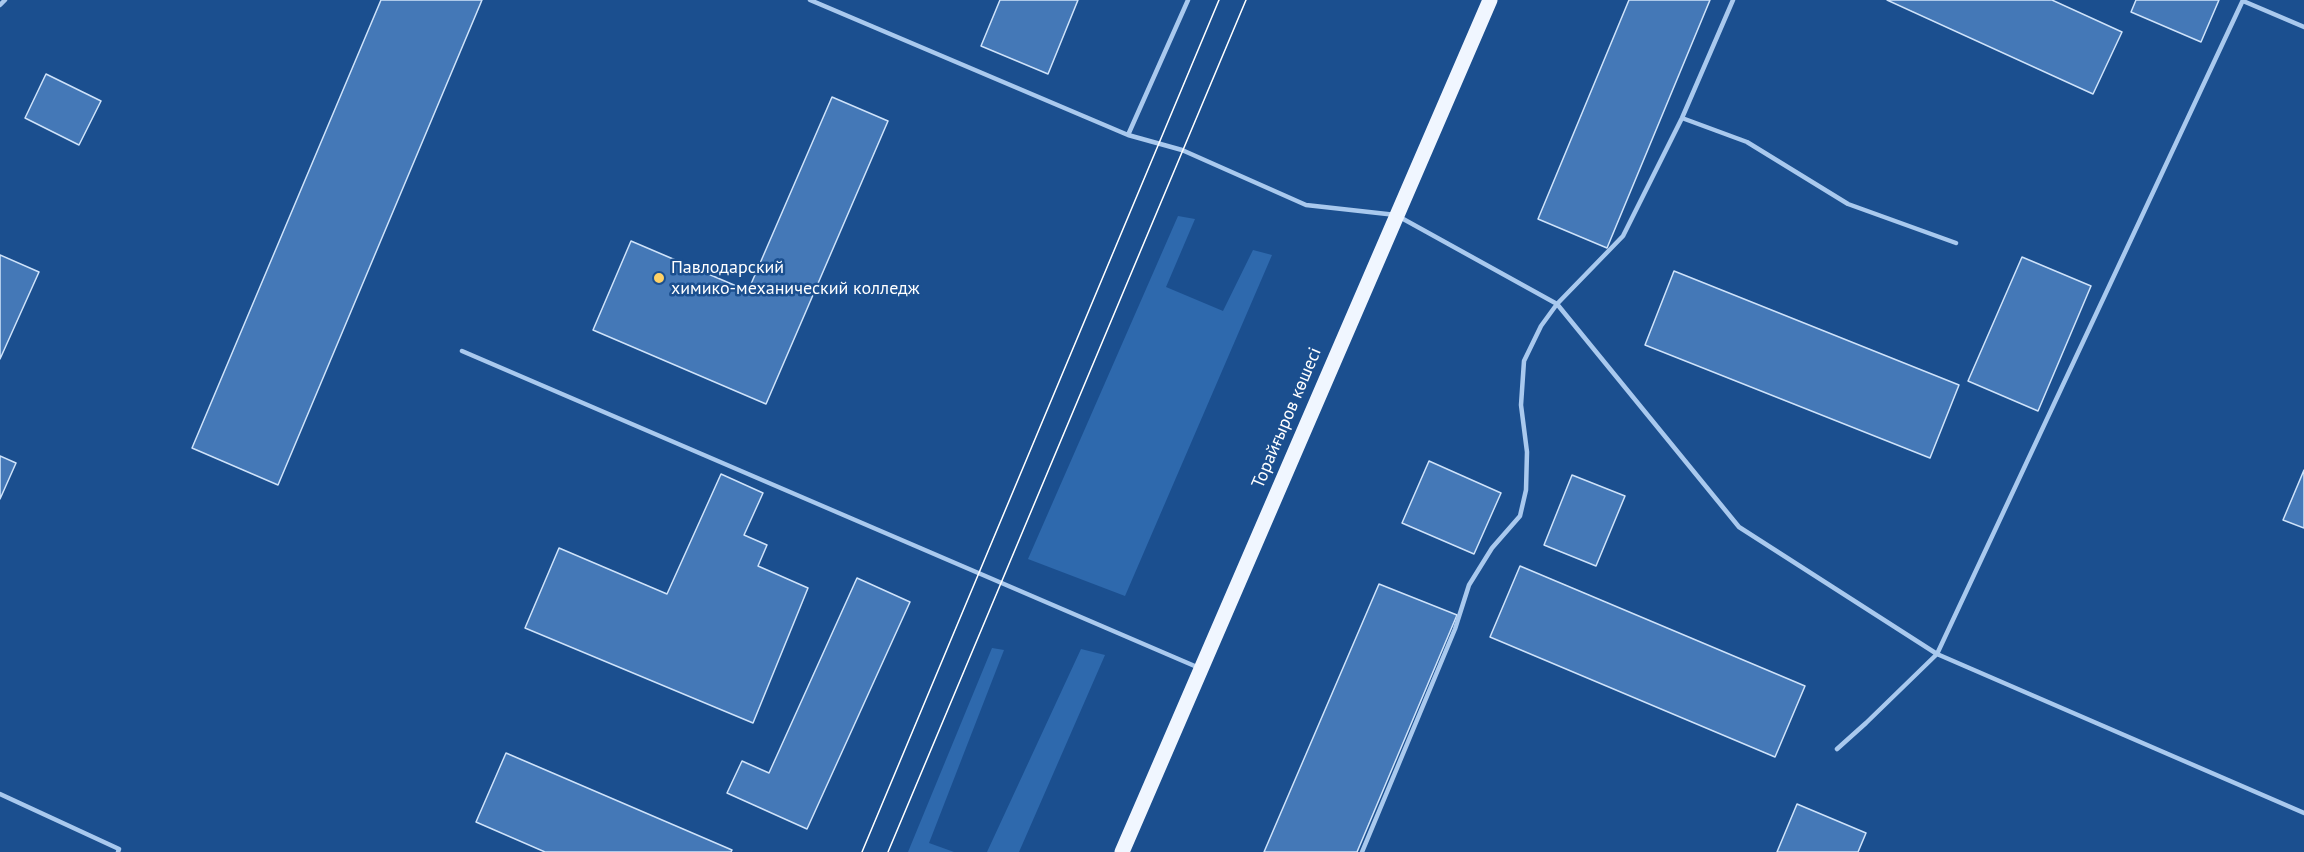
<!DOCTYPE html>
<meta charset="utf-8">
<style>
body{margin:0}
canvas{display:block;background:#1b4f8f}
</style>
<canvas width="2304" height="852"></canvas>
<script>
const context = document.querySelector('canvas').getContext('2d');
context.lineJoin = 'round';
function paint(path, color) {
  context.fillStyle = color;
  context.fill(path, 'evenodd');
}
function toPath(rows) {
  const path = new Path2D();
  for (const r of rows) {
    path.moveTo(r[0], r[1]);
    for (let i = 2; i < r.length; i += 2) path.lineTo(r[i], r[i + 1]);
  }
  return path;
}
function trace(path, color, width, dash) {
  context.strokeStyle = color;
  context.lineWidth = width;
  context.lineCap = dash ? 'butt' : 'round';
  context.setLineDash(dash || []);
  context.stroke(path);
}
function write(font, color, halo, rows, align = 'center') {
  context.font = font + ' "PT Sans",sans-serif';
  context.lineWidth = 5;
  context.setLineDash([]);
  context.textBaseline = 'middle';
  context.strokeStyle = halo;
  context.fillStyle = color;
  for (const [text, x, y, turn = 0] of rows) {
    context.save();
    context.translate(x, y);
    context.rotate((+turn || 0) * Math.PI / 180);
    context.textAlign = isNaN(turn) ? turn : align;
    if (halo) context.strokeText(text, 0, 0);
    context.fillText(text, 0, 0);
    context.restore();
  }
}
paint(toPath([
 [1178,216,1195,219,1166,287,1223,311,1253,250,1272,255,1125,596,1028,559],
 [992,648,1004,650,929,843,954,852,908,852],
 [1081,649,1105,655,1019,852,987,852]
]), '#2e69ad');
const building = toPath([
 [381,0,482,0,278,485,192,448,381,0],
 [1000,0,1078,0,1048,74,981,46,1000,0],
 [1629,0,1710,0,1607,248,1538,219,1629,0],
 [1887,0,2052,0,2122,32,2093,94,1887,0],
 [2136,0,2219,0,2201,42,2131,12,2136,0],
 [46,74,101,101,79,145,25,118,46,74],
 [832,97,888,121,766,404,593,330,631,241,748,291,832,97],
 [0,255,39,272,0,359,0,255],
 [2022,257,2091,286,2038,411,1968,381,2022,257],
 [1674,271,1959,385,1930,458,1645,345,1674,271],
 [0,456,16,463,0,499,0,456],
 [1429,461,1501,493,1474,554,1402,523,1429,461],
 [2304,470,2304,528,2283,520,2304,470],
 [721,474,763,493,744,535,767,545,758,566,808,588,753,723,525,628,559,548,667,594,721,474],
 [1572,475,1625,496,1596,566,1544,545,1572,475],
 [1520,566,1805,686,1775,757,1490,637,1520,566],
 [857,578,910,602,807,829,727,793,742,761,769,773,857,578],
 [1379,584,1457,615,1357,852,1264,852,1379,584],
 [506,753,732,850,731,852,545,852,476,822,506,753],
 [1797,804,1866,833,1858,852,1777,852,1797,804]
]);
paint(building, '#4478b7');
trace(building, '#cfe3fa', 1.5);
trace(toPath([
 [810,0,1128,135,1182,150,1306,205,1396,215,1557,304,1739,527,1937,654,2304,813],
 [2243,1,2304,27],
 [0,5,5,0],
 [1682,118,1747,142,1848,204,1956,243],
 [1128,135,1188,0],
 [462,351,1197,667],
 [1837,749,1866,723,1937,654,2243,0],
 [0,794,119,849,118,852],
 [1362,852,1455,629,1469,585,1492,548,1520,516,1526,490,1527,452,1521,405,1524,361,1541,326,1557,304,1623,236,1682,118,1733,0]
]), '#a9c9ee', 4.5);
trace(toPath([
 [1122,852,1490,0]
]), '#f0f6ff', 15);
trace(toPath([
 [862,852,1219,0],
 [888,852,1246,0]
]), '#fff', 1.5);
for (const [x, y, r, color] of [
 [659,278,6,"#ffd166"]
]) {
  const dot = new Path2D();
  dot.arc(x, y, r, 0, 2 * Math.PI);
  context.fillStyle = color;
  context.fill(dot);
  trace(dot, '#1b4f8f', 2);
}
write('18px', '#fff', '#1b4f8f', [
 ["Павлодарский",671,268],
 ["химико-механический колледж",671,289]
], 'left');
write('18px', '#fff', '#1b4f8f', [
 ["Торайғыров көшесі",1287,418,-67]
]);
</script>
